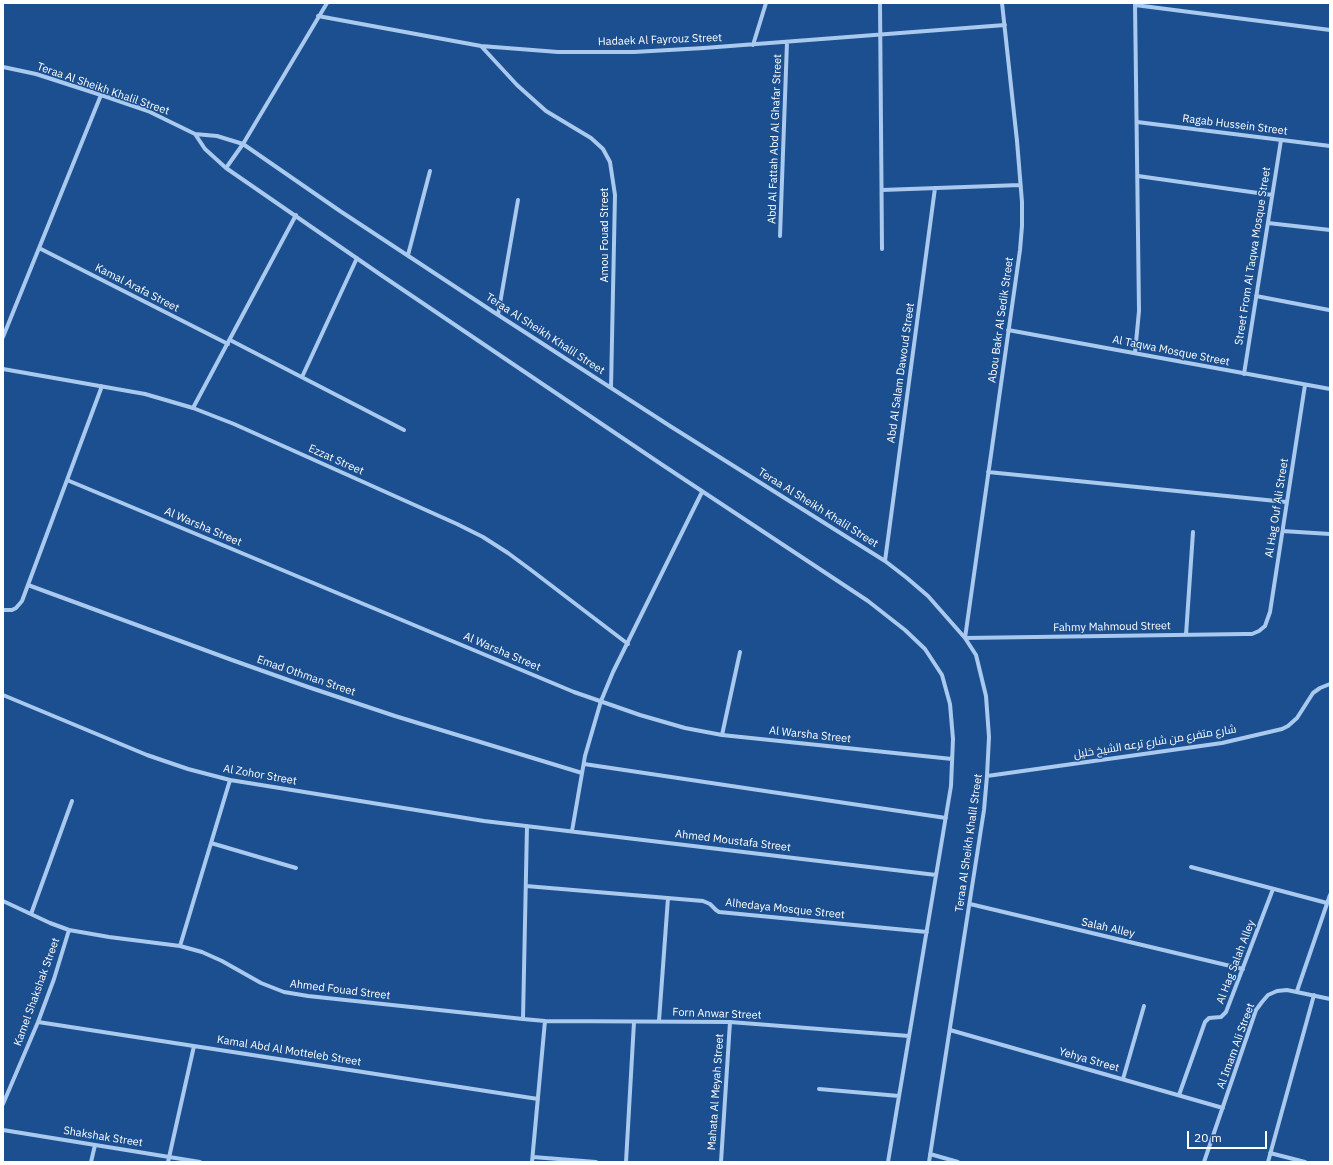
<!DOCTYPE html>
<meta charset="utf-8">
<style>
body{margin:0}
#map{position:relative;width:1333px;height:1165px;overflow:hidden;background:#1b4f8f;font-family:"IBM Plex Sans",sans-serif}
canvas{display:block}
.frame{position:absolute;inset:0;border:4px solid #fff;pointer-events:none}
.scale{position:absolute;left:1187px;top:1131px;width:80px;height:18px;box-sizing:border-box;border:2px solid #fff;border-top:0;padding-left:5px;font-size:12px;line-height:14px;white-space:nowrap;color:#fff;-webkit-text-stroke:3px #1b4f8f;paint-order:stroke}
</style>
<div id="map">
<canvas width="1333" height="1165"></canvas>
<div class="frame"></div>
<div class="scale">20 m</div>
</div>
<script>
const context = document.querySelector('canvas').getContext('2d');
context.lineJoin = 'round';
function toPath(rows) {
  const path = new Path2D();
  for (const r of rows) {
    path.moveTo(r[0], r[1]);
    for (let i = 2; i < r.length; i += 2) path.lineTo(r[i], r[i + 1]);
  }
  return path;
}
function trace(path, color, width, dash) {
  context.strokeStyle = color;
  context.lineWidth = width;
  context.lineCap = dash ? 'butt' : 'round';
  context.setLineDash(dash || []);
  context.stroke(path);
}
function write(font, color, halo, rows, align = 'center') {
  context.font = font + ' "IBM Plex Sans",Cairo,sans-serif';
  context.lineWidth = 3;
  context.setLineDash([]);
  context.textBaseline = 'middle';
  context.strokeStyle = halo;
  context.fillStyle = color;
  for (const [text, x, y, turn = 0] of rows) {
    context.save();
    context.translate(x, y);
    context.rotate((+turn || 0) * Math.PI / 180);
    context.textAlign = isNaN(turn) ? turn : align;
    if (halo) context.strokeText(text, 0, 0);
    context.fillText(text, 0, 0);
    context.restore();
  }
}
trace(toPath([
 [880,3,882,249],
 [1002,3,1017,141,1022,202,1022,226,1020,250,965,638,1245,634,1252,634,1259,631,1265,626,1270,612,1305,385],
 [1135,5,1330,30],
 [318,16,481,46,558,52,634,52,704,48,1005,25],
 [753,45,766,3],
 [481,46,517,85,546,111,591,138,603,149,610,162,615,195,611,388],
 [3,67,36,74,101,95,148,111,195,134,217,136,243,144,340,211,492,311,670,426,885,561,907,578,928,596,965,638,976,655,986,696,989,737,987,776,984,810,929,1162],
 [1137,122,1330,146],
 [195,134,205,149,226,168,381,275,661,464,868,601,905,630,925,649,942,675,950,704,953,739,951,786,888,1162],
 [226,168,243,144,327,3],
 [1138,176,1272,195],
 [882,190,1020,185],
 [1268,223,1330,230],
 [780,236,787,42],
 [39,248,228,344],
 [408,255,430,171],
 [1256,296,1329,310],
 [498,315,518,200],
 [1008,330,1330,389],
 [3,337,101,95],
 [230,340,404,430],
 [1135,353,1139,311,1135,3],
 [3,369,145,394,193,408,234,424,457,524,483,537,508,553,531,570,628,644],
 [1244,374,1281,140],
 [302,377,357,258],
 [193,408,296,215],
 [988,472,1286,502],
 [67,480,574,692,640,715,685,728,722,735,952,759],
 [1282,531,1330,534],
 [885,561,935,188],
 [28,585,232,660,308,687,395,716,582,773],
 [3,610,12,610,16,608,22,601,102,386],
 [1186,635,1193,532],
 [3,695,147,755,188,769,230,780,484,821,936,875],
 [722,735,740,652],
 [584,764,946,818],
 [987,776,1222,743,1282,729,1288,726,1297,718,1313,693,1320,688,1330,684],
 [572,831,585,756,601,701,613,672,702,492],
 [211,843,296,868],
 [1191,867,1327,903],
 [526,886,703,901,710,904,716,910,719,912,927,932],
 [3,901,50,923,69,930,109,937,180,946,202,952,222,961,261,983,284,992,308,996,523,1019,545,1021,730,1022,909,1036],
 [970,904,1243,969],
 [31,914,72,801],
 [180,946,230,780],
 [1297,991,1330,895],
 [523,1019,527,826],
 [659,1021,668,898],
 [38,1022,538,1099],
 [950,1030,1223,1108],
 [1123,1079,1144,1006],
 [819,1089,899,1096],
 [1179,1095,1205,1022,1209,1018,1221,1017,1226,1012,1273,889],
 [3,1104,38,1022,54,979,69,930],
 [3,1130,200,1162],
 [1270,1153,1305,1162],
 [930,1154,958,1162],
 [533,1157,596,1162],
 [91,1162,95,1145],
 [168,1162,194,1046],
 [532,1162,545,1021],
 [626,1162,634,1022],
 [721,1162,730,1022],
 [1204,1162,1256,1010,1262,1002,1268,995,1277,991,1287,990,1330,999],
 [1268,1162,1314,995]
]), '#a9c9ee', 4);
write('11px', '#fff', '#1b4f8f', [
 ["Hadaek Al Fayrouz Street",660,40,-2],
 ["Teraa Al Sheikh Khalil Street",103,89,19],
 ["Ragab Hussein Street",1235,125,7],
 ["Abd Al Fattah Abd Al Ghafar Street",775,139,-88],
 ["Amou Fouad Street",605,235,-90],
 ["Street From Al Taqwa Mosque Street",1253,256,-81],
 ["Kamal Arafa Street",137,288,27],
 ["Abou Bakr Al Sedik Street",1001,320,-82],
 ["Teraa Al Sheikh Khalil Street",545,334,33],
 ["Al Taqwa Mosque Street",1171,351,11],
 ["Abd Al Salam Dawoud Street",901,373,-82],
 ["Ezzat Street",336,460,24],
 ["Teraa Al Sheikh Khalil Street",818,508,32],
 ["Al Hag Ouf Ali Street",1277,508,-81],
 ["Al Warsha Street",203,527,23],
 ["Fahmy Mahmoud Street",1112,627,-1],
 ["Al Warsha Street",502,652,23],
 ["Emad Othman Street",306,676,19],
 ["Al Warsha Street",810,735,6],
 ["شارع متفرع من شارع ترعه الشيخ خليل",1155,742,-9],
 ["Al Zohor Street",260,775,10],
 ["Ahmed Moustafa Street",733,841,7],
 ["Teraa Al Sheikh Khalil Street",969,843,-82],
 ["Alhedaya Mosque Street",785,909,6],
 ["Salah Alley",1108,928,13],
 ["Al Hag Salah Alley",1236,962,-69],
 ["Ahmed Fouad Street",340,990,7],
 ["Kamel Shakshak Street",37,992,-70],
 ["Forn Anwar Street",717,1014,2],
 ["Al Imam Ali Street",1236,1046,-70],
 ["Kamal Abd Al Motteleb Street",289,1051,9],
 ["Yehya Street",1089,1060,16],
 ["Mahata Al Meyah Street",716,1092,-86],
 ["Shakshak Street",103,1137,9]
]);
</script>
